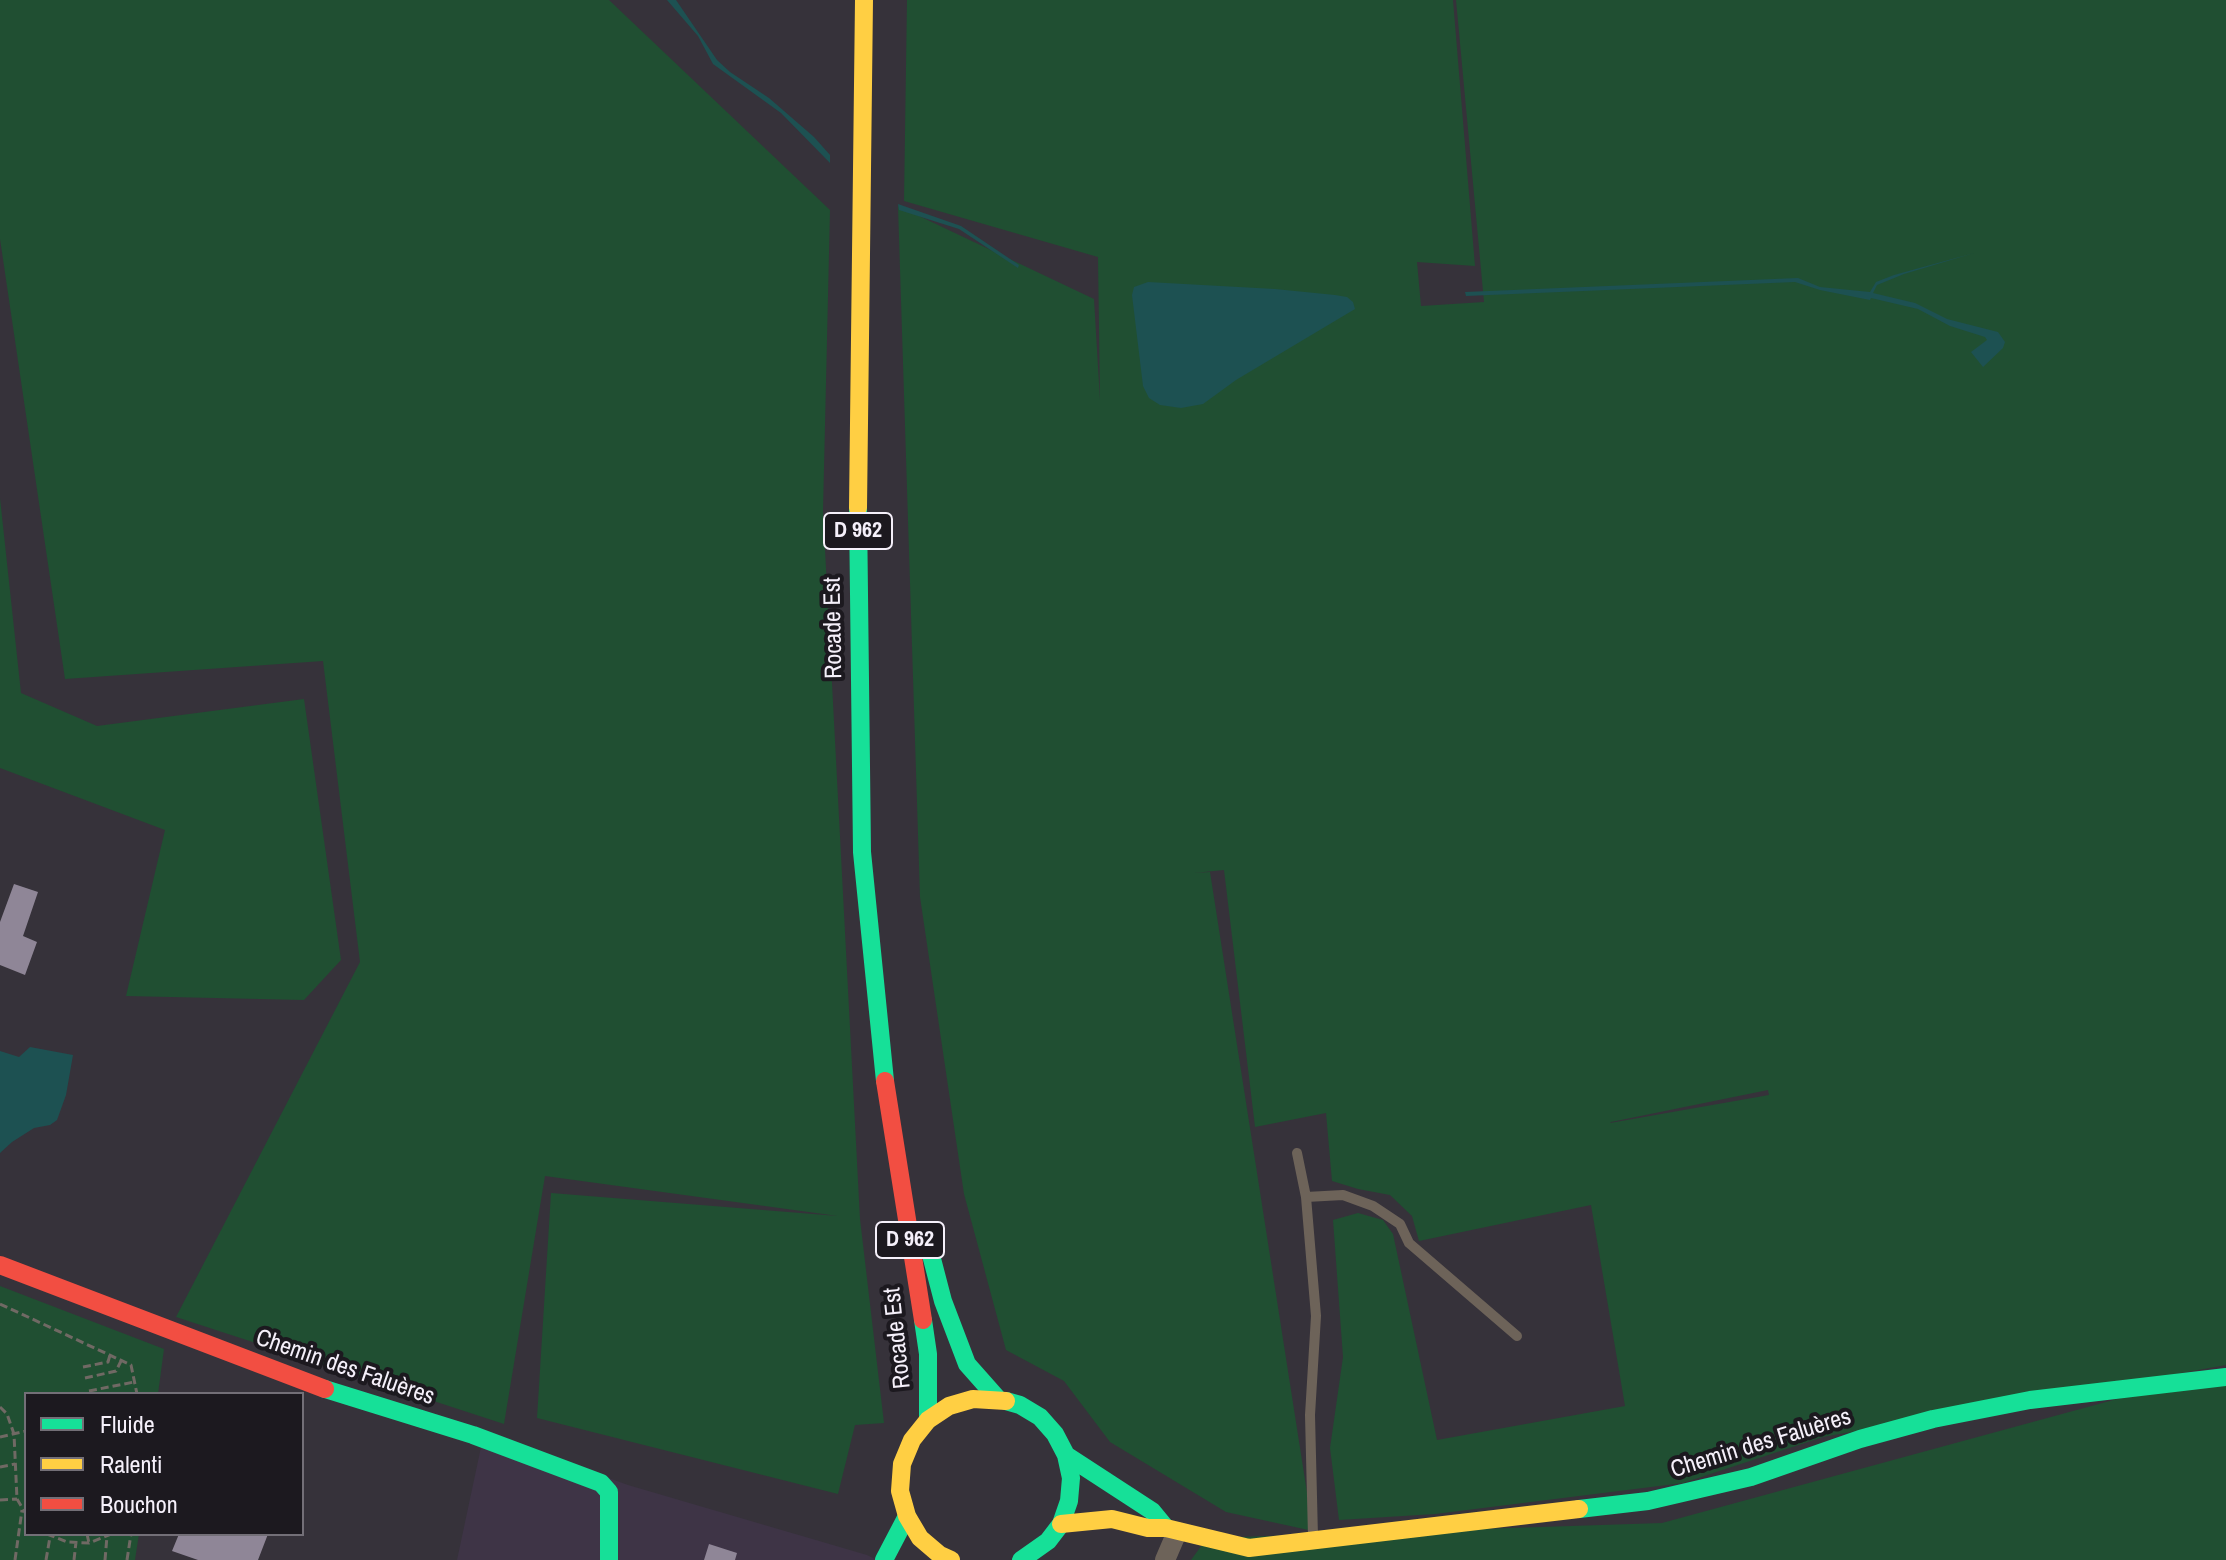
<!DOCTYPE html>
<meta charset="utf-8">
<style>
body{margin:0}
#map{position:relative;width:2226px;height:1560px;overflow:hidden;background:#36323a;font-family:"Archivo Narrow",sans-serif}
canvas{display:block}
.legend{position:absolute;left:24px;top:1392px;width:280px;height:144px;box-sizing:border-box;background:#1c191f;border:2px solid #736f77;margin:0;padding:10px 14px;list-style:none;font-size:24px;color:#f5f0fa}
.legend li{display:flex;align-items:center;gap:16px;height:40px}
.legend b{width:40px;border:2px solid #736f77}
</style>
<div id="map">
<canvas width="2226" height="1560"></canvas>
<ul class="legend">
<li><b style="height:10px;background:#16e098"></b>Fluide</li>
<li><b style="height:10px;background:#ffcf43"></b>Ralenti</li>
<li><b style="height:10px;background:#f24e42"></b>Bouchon</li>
</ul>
</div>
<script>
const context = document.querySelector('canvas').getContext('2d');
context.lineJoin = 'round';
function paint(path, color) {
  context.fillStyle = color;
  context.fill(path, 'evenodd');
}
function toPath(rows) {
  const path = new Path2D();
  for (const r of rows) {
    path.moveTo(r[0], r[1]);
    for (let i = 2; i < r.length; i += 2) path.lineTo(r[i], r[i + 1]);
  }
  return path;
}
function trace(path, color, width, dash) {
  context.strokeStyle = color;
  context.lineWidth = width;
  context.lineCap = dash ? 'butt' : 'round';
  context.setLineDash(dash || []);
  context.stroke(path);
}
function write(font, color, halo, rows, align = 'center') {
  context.font = font + ' "Archivo Narrow",sans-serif';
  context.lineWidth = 8;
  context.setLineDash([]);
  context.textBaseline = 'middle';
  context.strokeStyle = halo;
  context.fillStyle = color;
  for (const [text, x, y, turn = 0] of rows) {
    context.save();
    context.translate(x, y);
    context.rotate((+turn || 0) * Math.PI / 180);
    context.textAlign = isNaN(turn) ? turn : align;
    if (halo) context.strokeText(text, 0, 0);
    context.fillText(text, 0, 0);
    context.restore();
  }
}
paint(toPath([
 [484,1433,628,1485,867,1555,877,1560,457,1560]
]), '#3e3446');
paint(toPath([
 [0,0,609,0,830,210,823,511,860,1219,884,1423,855,1425,838,1494,537,1418,551,1193,838,1216,545,1176,504,1424,176,1317,360,962,323,661,65,679,0,239],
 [907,0,1453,0,1475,266,1417,262,1421,306,1484,302,1456,0,2226,0,2226,1365,1823,1437,1683,1483,1435,1514,1339,1520,1330,1448,1343,1357,1333,1220,1358,1213,1383,1220,1393,1234,1437,1440,1625,1406,1591,1205,1419,1241,1412,1216,1390,1195,1358,1189,1332,1181,1326,1113,1255,1127,1224,870,1194,873,1210,872,1313,1531,1226,1512,1110,1442,1064,1381,1006,1350,964,1194,920,897,898,206,1094,299,1100,400,1098,257,904,201],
 [1768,1090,1769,1095,1610,1123,1611,1122],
 [0,498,21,693,97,726,304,699,341,960,304,1000,126,996,165,830,0,768],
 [0,1286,164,1349,158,1394,26,1394,26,1534,139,1534,135,1560,0,1560],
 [2226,1376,2226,1560,1191,1560,1207,1538,1662,1523,2172,1384]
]), '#204f32');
paint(toPath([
 [667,0,676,0,717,60,730,72,769,98,814,137,830,155,830,163,781,113,713,64,698,36],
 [898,204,961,226,1019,265,1018,268,959,229,899,210],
 [1974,253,1904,274,1877,285,1873,293,1915,303,1947,319,1998,332,2005,342,2003,348,1983,367,1971,352,1987,340,1985,337,1950,326,1918,309,1871,298,1870,300,1820,290,1795,282,1466,296,1465,292,1798,278,1820,287,1870,292,1876,282,1894,275],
 [1148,282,1275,289,1335,295,1347,297,1353,302,1355,309,1236,380,1203,404,1181,408,1160,405,1149,398,1143,386,1132,295,1134,287],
 [30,1047,73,1055,66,1095,57,1120,50,1125,34,1128,12,1142,0,1153,0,1051,19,1057]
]), '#1d5152');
paint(toPath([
 [14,884,38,892,23,936,37,942,25,975,0,965,0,922],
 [179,1534,268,1534,258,1560,198,1560,172,1551],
 [709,1544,737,1553,735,1560,704,1560]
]), '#8f8697');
trace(toPath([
 [0,1304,131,1365,137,1394],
 [83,1367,108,1362,110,1355],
 [85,1378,116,1371,121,1361],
 [89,1391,134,1382],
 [0,1407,7,1414,14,1434,17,1499,26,1514],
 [0,1437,26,1431],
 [0,1467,15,1464],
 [0,1500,17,1499],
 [47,1534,67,1542,89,1543,111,1534],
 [87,1534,89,1543],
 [15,1560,22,1510],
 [46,1560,50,1537],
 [74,1560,76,1542],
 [105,1560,107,1536],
 [127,1560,131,1534]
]), '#706964', 3, [8, 4]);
trace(toPath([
 [1297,1153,1306,1197,1316,1316,1310,1415,1313,1537],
 [1306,1197,1343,1195,1373,1206,1400,1224,1409,1243,1517,1336]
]), '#6d6359', 10);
trace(toPath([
 [1165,1560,1177,1532]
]), '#6d6359', 20);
trace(toPath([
 [858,508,862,852,885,1081],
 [931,1255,943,1301,967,1364,998,1399],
 [923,1320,928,1354,928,1420],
 [325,1389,473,1435,601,1483,609,1492,609,1560],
 [1006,1401,1020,1405,1040,1417,1055,1434,1066,1455,1071,1478,1069,1501,1061,1524,1048,1541,1021,1560],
 [1066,1455,1152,1511,1166,1528],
 [1579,1509,1648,1501,1751,1477,1860,1439,1933,1419,2030,1400,2226,1377],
 [884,1560,907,1516]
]), '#16e098', 18);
trace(toPath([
 [858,508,864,0],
 [1061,1524,1112,1519,1148,1528,1166,1528,1249,1548,1579,1509],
 [951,1560,940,1555,920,1538,907,1516,900,1491,902,1464,912,1440,928,1420,949,1406,973,1399,1006,1401]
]), '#ffcf43', 18);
trace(toPath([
 [885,1081,923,1320],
 [0,1265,325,1389]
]), '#f24e42', 18);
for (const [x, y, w] of [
 [858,531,68],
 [910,1240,68]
]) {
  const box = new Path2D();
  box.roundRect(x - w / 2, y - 18, w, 36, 6);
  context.fillStyle = '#1c191f';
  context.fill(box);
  trace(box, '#f5f0fa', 2);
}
write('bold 22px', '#f5f0fa', null, [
 ["D 962",858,531],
 ["D 962",910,1240]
]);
write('24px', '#f5f0fa', '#1c191f', [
 ["Rocade Est",834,628,-91],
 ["Rocade Est",898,1338,-96],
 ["Chemin des Faluères",345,1368,19],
 ["Chemin des Faluères",1761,1444,-17]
]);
</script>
